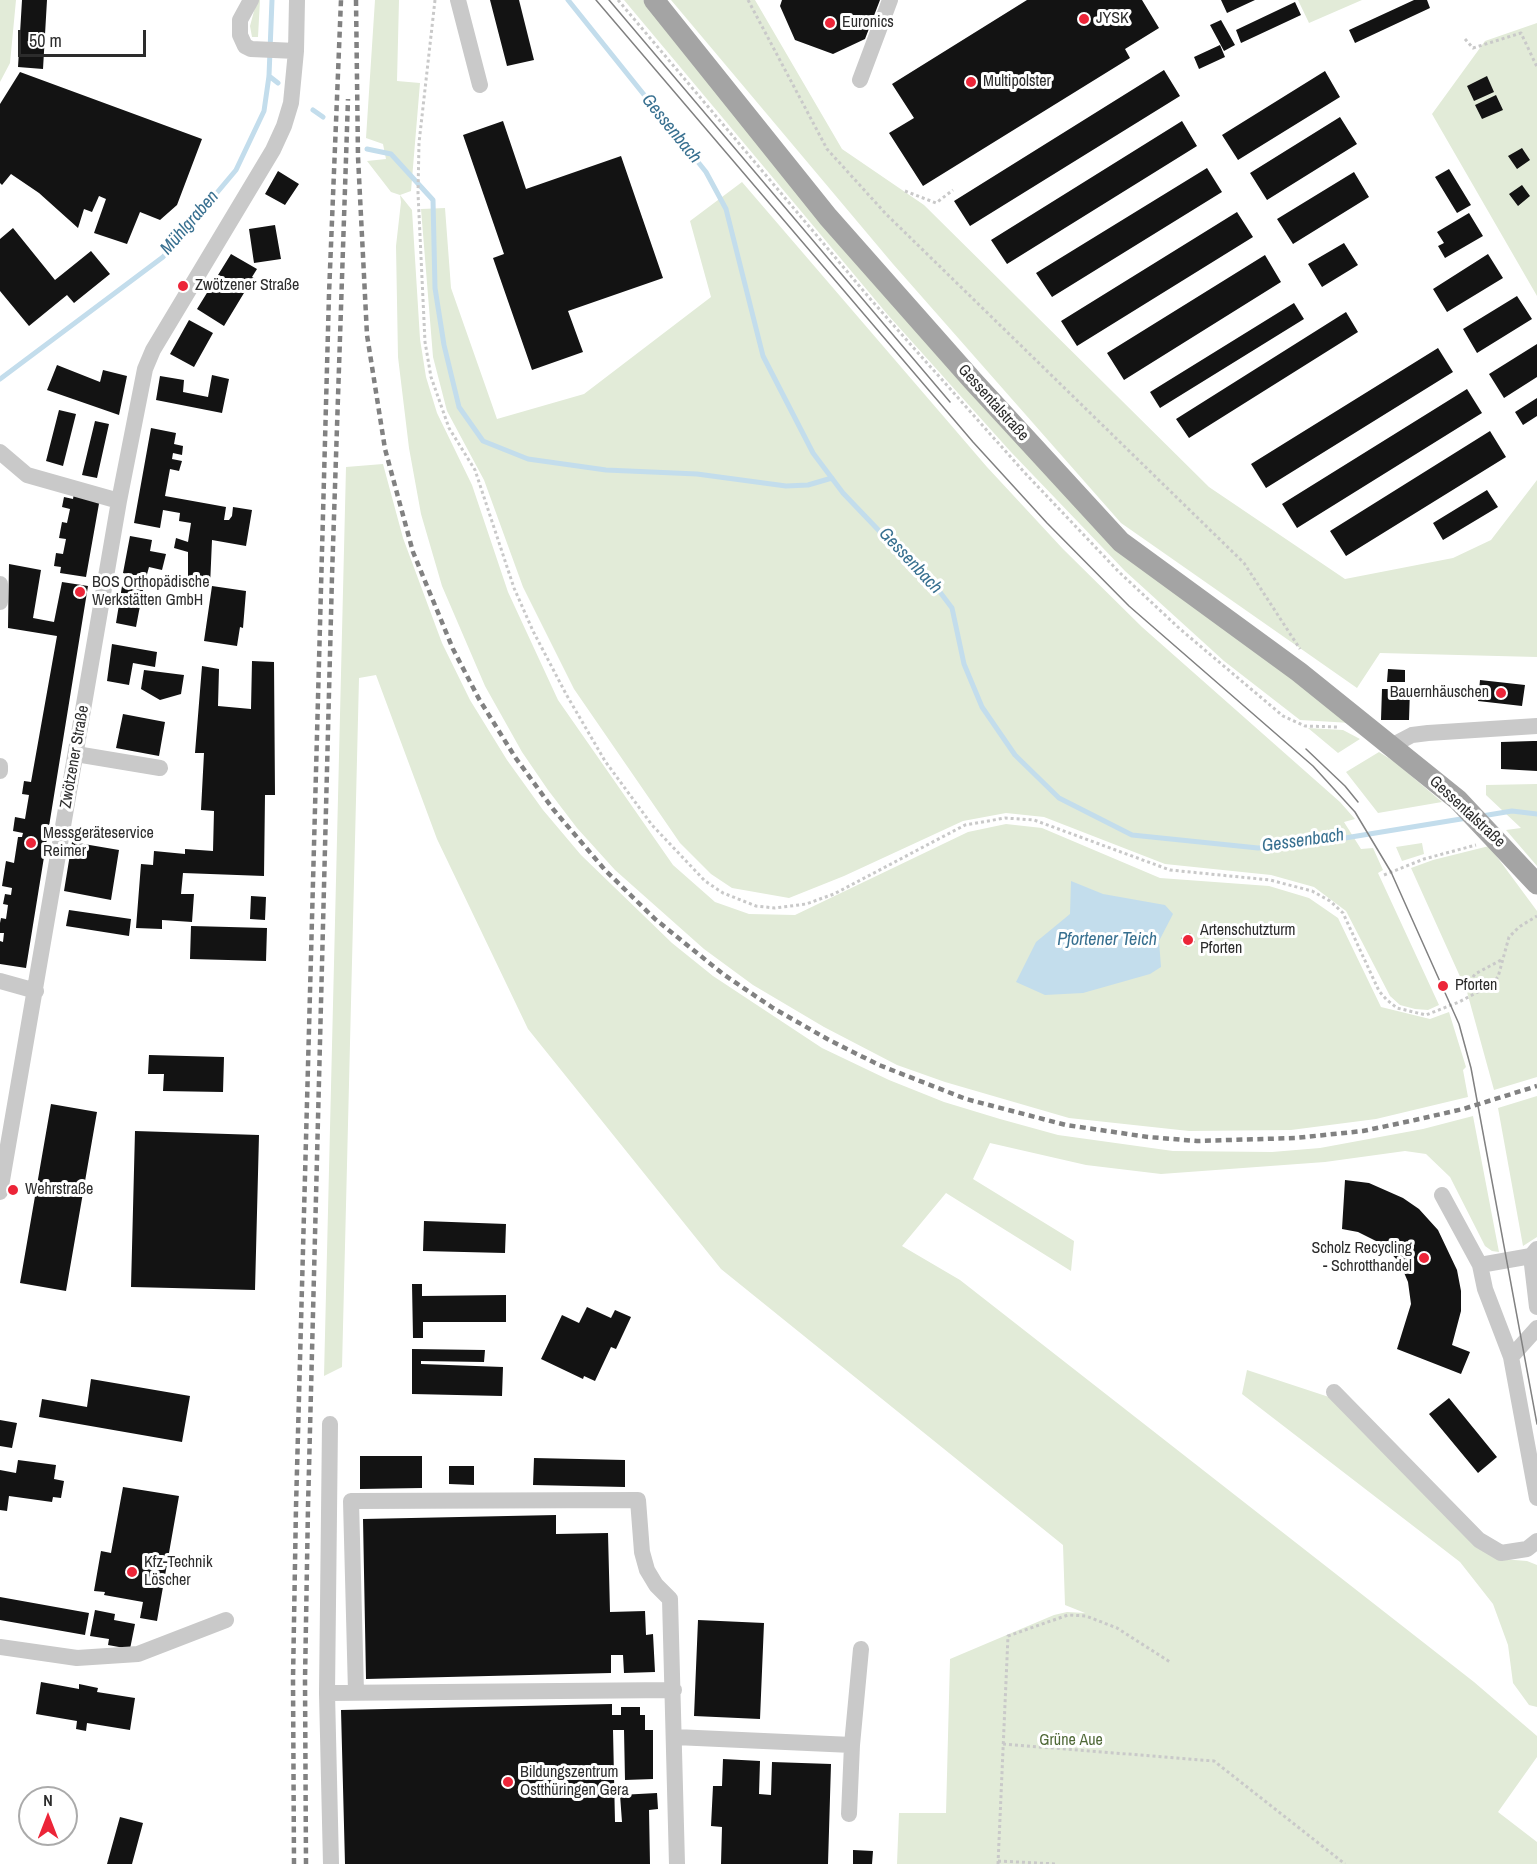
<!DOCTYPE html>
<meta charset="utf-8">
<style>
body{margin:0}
#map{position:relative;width:1537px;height:1864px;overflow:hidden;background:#fff;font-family:"Archivo Narrow",sans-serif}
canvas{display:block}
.north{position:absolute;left:18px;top:1786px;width:60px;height:60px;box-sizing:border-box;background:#fff;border:2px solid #ababab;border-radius:50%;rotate:0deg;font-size:16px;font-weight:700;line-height:24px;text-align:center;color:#2c2c2c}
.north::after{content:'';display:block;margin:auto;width:21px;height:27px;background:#ec2538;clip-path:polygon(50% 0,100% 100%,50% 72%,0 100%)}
.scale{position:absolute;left:18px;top:30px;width:128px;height:27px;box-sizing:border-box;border:3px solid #2c2c2c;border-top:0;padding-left:8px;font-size:18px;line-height:21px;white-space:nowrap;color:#2c2c2c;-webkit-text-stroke:4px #fff;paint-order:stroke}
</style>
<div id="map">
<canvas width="1537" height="1864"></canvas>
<div class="north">N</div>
<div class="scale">50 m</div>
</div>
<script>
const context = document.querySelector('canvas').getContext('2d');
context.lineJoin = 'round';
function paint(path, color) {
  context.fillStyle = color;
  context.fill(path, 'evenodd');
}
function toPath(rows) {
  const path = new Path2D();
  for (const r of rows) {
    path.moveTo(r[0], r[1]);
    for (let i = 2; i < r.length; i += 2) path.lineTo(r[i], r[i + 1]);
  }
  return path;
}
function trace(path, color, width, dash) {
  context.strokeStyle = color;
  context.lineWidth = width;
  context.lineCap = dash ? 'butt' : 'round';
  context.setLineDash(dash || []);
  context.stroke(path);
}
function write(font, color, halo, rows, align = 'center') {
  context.font = font + ' "Archivo Narrow",sans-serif';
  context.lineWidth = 6;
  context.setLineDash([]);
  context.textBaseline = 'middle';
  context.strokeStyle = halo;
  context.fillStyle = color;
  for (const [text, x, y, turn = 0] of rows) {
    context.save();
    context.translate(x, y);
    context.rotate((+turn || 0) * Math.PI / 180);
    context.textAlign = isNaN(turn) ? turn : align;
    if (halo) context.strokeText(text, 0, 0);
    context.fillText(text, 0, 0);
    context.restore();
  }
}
paint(toPath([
 [0,0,16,0,10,63,0,82],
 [257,0,260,0,258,37,252,37,250,26],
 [375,0,399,0,397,81,420,83,411,191,400,195,412,210,420,339,426,377,437,413,472,485,508,592,558,700,673,865,715,902,749,914,795,915,968,832,1006,824,1042,828,1160,878,1269,886,1309,898,1338,918,1381,1007,1430,1019,1449,1012,1466,1067,1463,1070,1468,1097,1376,1119,1291,1130,1189,1131,1069,1118,945,1082,897,1065,824,1027,753,985,704,949,615,870,577,828,548,790,522,752,485,686,442,586,421,514,409,448,398,357,396,246,401,202,400,195,391,192,367,161,386,159,383,144,366,138],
 [624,0,643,0,1054,481,1351,723,1300,720,1224,661,1125,571,1010,451,888,315],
 [671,0,755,0,842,149,924,205,1209,487,1345,579,1453,558,1491,540,1537,480,1537,657,1380,653,1357,688,1121,523,893,264],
 [1298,0,1362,0,1309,23],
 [1537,23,1537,296,1432,114,1485,41],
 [742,182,987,467,1063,549,1142,627,1340,802,1355,819,1344,822,1361,849,1373,848,1383,870,1378,873,1439,1005,1428,1010,1415,1009,1400,1005,1390,996,1346,911,1314,887,1271,875,1165,864,1044,817,1006,813,963,821,844,876,789,898,732,888,711,874,680,843,574,689,523,587,484,480,447,411,433,357,421,209,445,208,451,288,497,419,584,394,711,297,690,221],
 [383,464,403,538,442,643,470,700,507,760,543,810,581,855,672,943,713,976,822,1048,889,1080,944,1102,1000,1119,1058,1135,1173,1151,1272,1152,1320,1148,1423,1129,1473,1116,1499,1252,1492,1251,1485,1246,1450,1177,1426,1154,1405,1151,1325,1162,1161,1174,1086,1165,990,1143,973,1179,1074,1241,1071,1271,946,1193,902,1246,960,1280,1474,1682,1537,1736,1537,1757,1498,1812,1537,1842,1537,1864,897,1864,899,1813,946,1813,950,1659,1054,1615,1067,1612,1085,1613,1065,1605,1063,1545,721,1269,528,1029,437,839,376,675,359,678,342,1367,324,1376,346,467],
 [1308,728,1343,730,1360,739,1338,753],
 [1379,752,1395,762,1442,802,1378,813,1346,772],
 [1537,784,1537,866,1506,830,1521,828,1486,795,1486,785],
 [1422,843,1424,854,1402,861,1396,847],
 [1489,846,1537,911,1537,1077,1494,1090,1467,992,1411,868,1433,860],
 [1537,1096,1537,1237,1523,1246,1498,1108],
 [1247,1370,1332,1398,1502,1559,1527,1561,1537,1565,1537,1707,1529,1705,1513,1683,1508,1645,1493,1604,1460,1562,1242,1394]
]), '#e2ebd8');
paint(toPath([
 [1071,881,1103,894,1165,905,1173,914,1159,941,1161,967,1150,974,1083,993,1045,995,1016,982,1036,942,1070,914]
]), '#c3ddec');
trace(toPath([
 [568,0,706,172,726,209,763,356,813,453,843,493,886,538,924,571,952,608,964,664,982,707,1015,755,1059,798,1132,835,1258,848,1345,838,1467,818],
 [269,76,278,83],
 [313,110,323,117],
 [367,149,391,154,433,200,435,288,444,345,459,407,483,441,528,459,606,470,697,474,786,486,808,485,832,478],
 [0,379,163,257,236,170,264,111,269,76,272,0],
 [1482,816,1512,811,1537,814]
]), '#c3ddec', 5);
paint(toPath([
 [22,0,47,0,43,69,18,67],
 [490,0,519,0,534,60,507,66],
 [782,0,880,0,865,39,833,54,795,40,780,6],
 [1027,0,1142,0,1159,28,1125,49,1130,58,923,186,889,133,914,118,892,84],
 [1221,0,1255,0,1227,13],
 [1414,0,1427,0,1430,8,1355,43,1349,30],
 [1295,2,1301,15,1241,43,1236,30],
 [1221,20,1235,45,1224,51,1210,25],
 [1220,45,1225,57,1199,69,1194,57],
 [1164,70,1180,96,970,226,954,201],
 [1325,71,1340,97,1238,160,1222,135],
 [20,72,202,139,177,205,160,220,140,212,127,244,94,233,106,199,99,196,92,212,84,209,78,228,39,193,11,174,2,185,0,183,0,104],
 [1487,76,1494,92,1474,101,1467,86],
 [1496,95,1503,110,1482,119,1475,105],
 [1340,117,1357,144,1267,200,1250,173],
 [503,121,526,189,621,156,663,278,568,311,583,352,532,370,493,258,504,254,463,135],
 [1182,121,1197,146,1007,264,991,240],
 [1522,148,1530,160,1517,169,1508,156],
 [1207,168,1222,192,1052,297,1036,273],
 [1449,169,1471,205,1457,213,1435,177],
 [278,171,299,184,285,205,265,194],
 [1354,172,1369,197,1293,244,1277,219],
 [1522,185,1530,196,1518,206,1509,194],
 [1237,212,1253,237,1077,346,1061,321],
 [1469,213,1483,236,1445,258,1438,246,1444,243,1437,232],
 [275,225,281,259,254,263,249,229],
 [13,228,55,280,91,251,110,274,74,303,67,295,29,326,0,291,0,239],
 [1344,243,1358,265,1322,287,1308,264],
 [231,254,257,269,252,277,257,280,251,290,247,288,224,326,197,309],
 [1488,254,1503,278,1447,312,1433,289],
 [1265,255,1281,282,1124,380,1107,353],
 [1517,296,1532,319,1477,353,1463,329],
 [1294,303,1304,319,1160,408,1150,392],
 [1346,312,1358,332,1189,438,1176,419],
 [189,320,213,333,194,367,170,354],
 [1537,344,1537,377,1504,398,1489,374],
 [1438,348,1453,372,1266,488,1251,464],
 [57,365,100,382,103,370,127,376,119,415,47,390],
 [212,375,229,379,222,413,156,400,160,376,184,380,183,392,208,397],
 [1467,389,1482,413,1297,528,1282,504],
 [1537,398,1537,416,1523,425,1515,412],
 [59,410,76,414,63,466,46,461],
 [95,421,109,424,97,478,82,475],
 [151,428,176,433,174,444,183,446,182,455,173,453,172,459,182,461,179,471,170,469,165,496,226,507,224,520,229,520,232,516,233,507,252,510,246,546,212,540,210,586,188,581,188,552,174,548,176,538,188,542,191,523,179,521,180,513,163,510,160,528,134,523],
 [1490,431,1506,457,1346,556,1330,531],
 [1487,490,1498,507,1443,540,1433,523],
 [74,493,100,498,86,577,60,573,61,567,54,566,56,553,63,554,66,539,59,538,62,522,67,523,70,509,62,507,64,497,73,499],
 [130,536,152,540,150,551,166,554,162,570,149,567,146,578,123,573],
 [9,564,41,570,33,618,54,622,62,582,88,586,26,968,0,964,0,941,3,942,4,933,0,933,0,923,1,918,6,919,8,905,3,904,5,894,11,895,12,888,2,886,6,861,14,863,18,837,22,837,23,833,13,831,15,817,25,819,29,795,22,794,24,781,31,782,57,636,8,628],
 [122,586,143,590,136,627,116,623],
 [212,586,246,591,243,628,240,627,237,646,204,641],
 [112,644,157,652,155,667,133,663,129,685,107,681],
 [252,661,274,662,275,795,265,795,264,876,183,873,181,894,194,894,192,922,162,920,162,929,136,928,141,864,153,865,154,851,185,854,185,849,213,851,214,811,201,810,204,753,195,753,202,666,219,669,218,706,251,709],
 [1388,669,1405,670,1405,682,1387,682],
 [144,670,184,675,181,694,160,700,141,689],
 [1480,680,1525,685,1522,706,1478,701],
 [1382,689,1410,689,1409,720,1381,720],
 [123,714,165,722,159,756,116,748],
 [1533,741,1537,741,1537,771,1501,769,1501,742],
 [72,842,119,850,111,900,64,891],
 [251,896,266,897,265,920,250,919],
 [69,910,131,919,129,936,66,926],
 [191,926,267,928,266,961,190,959],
 [1190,933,1195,942,1186,947,1181,938],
 [149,1055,224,1057,223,1092,163,1091,164,1074,148,1074],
 [51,1104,97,1112,66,1291,20,1283],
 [135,1131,259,1135,255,1290,131,1287],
 [1345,1180,1369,1183,1403,1198,1419,1209,1438,1230,1457,1270,1461,1291,1461,1311,1452,1345,1470,1352,1461,1374,1397,1349,1411,1304,1408,1282,1400,1263,1382,1244,1358,1232,1342,1229],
 [424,1221,506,1224,505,1253,423,1251],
 [412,1284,422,1284,422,1296,506,1295,506,1322,423,1322,423,1338,413,1338],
 [587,1307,611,1318,615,1310,631,1317,616,1349,611,1347,595,1381,584,1376,583,1379,541,1359,562,1315,579,1323],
 [412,1349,485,1350,484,1362,421,1361,421,1364,503,1367,502,1396,412,1394],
 [91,1379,190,1396,182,1442,39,1417,42,1399,87,1407],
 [1449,1398,1497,1457,1478,1473,1429,1414],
 [0,1420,17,1423,12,1448,0,1446],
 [360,1456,422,1456,422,1488,360,1489],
 [534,1458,625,1460,625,1487,533,1485],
 [18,1460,56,1465,54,1479,64,1481,61,1498,53,1497,52,1502,9,1496,7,1511,0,1510,0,1470,16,1473],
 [449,1466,474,1466,474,1485,449,1484],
 [123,1487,179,1496,157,1621,140,1618,143,1602,104,1595,105,1592,94,1591,101,1551,111,1553],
 [556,1515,556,1534,608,1533,610,1612,645,1611,646,1635,653,1634,655,1672,624,1673,623,1655,611,1655,611,1673,366,1679,363,1519],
 [0,1597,89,1613,85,1635,0,1620],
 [95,1610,115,1614,114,1620,135,1624,130,1649,108,1645,109,1639,90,1636],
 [698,1620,764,1623,760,1719,694,1716],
 [41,1682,79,1689,79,1684,98,1688,97,1692,135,1698,130,1730,87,1723,86,1731,76,1729,77,1721,36,1714],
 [612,1704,612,1715,621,1715,621,1707,640,1707,640,1715,645,1715,645,1730,653,1730,653,1779,625,1780,624,1730,613,1730,615,1822,622,1822,620,1795,657,1793,658,1809,649,1810,650,1864,345,1864,341,1710],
 [723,1759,760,1761,759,1794,771,1795,772,1762,831,1764,828,1864,721,1864,722,1827,711,1826,713,1786,722,1786],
 [120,1817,143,1823,132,1864,107,1864],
 [853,1850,873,1851,872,1864,853,1864]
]), '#131313');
trace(toPath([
 [435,0,419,143,418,193,425,342,431,377,449,428,475,470,514,588,533,631,566,694,605,761,652,825,705,881,723,893,756,906,775,908,806,904,834,894,965,825,1005,818,1034,820,1170,870,1270,880,1312,891,1330,901,1343,913,1379,991,1387,1000,1397,1008,1426,1015,1459,1002,1491,985,1498,977,1509,937,1519,927,1537,916],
 [618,0,872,301,1024,472,1119,572,1180,629,1283,716,1305,726,1338,727],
 [748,0,827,149,886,214,1244,563,1300,649],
 [1465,39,1473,48,1521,33,1537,67],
 [905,191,936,203,953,190],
 [1384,875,1424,859,1476,845],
 [1463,992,1475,974,1503,959],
 [1003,1744,1214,1761,1345,1864],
 [998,1861,1057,1864],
 [998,1864,1008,1636,1068,1615,1086,1616,1117,1628,1170,1662]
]), '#c9c9c9', 3, [3, 3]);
trace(toPath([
 [251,0,240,20,240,35,245,46,251,49,296,51],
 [458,0,480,85],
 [860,80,890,0],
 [0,452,27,475,119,501],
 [0,584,0,602],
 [1391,746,1412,735,1428,733,1537,726],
 [76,754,160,768],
 [0,766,0,771],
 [0,981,36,991],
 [0,1192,119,501,145,369,153,350,273,150,284,126,291,103,296,51,297,0],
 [1442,1195,1480,1265,1531,1256,1537,1249],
 [1531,1256,1537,1307],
 [1480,1265,1485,1289,1511,1357,1537,1328],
 [1511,1357,1537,1498],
 [1334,1392,1479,1540,1501,1553,1527,1549,1537,1541],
 [330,1424,327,1693,331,1864],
 [0,1647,77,1658,138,1654,226,1620],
 [356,1692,351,1501,638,1500,642,1552,647,1570,656,1585,670,1599,677,1864],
 [327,1693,674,1690],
 [675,1737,852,1745,849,1814],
 [852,1745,861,1649]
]), '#c9c9c9', 16);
trace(toPath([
 [654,0,828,217,973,381,1121,542,1299,672,1458,800,1537,884]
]), '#a4a4a4', 21);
trace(toPath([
 [596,0,973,442,1047,523,1129,606,1313,766,1355,812,1391,872,1459,1024,1471,1068,1537,1424],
 [609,0,950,402],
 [1306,749,1345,786,1358,802]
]), '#818181', 1.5);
trace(toPath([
 [356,0,358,157,367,335,385,449,413,552,453,649,479,699,515,757,553,809,605,870,655,919,723,974,773,1008,829,1040,879,1065,966,1099,1066,1125,1148,1137,1197,1141,1295,1138,1363,1131,1415,1120,1463,1109,1537,1086],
 [294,1864,293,1679,296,1507,329,294,341,0],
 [306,1864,305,1680,308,1507,332,576,348,99]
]), '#818181', 4.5, [6, 4.5]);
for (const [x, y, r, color] of [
 [1084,19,6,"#ec2538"],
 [830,23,6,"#ec2538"],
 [971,82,6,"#ec2538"],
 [183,286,6,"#ec2538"],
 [80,592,6,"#ec2538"],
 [1501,693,6,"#ec2538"],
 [31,843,6,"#ec2538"],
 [1188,940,6,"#ec2538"],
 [1443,986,6,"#ec2538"],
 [13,1190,6,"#ec2538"],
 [1424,1258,6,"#ec2538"],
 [132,1572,6,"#ec2538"],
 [508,1782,6,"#ec2538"]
]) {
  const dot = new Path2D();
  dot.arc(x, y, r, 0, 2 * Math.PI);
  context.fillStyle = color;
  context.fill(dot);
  trace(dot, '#fff', 2);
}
write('16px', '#2c2c2c', '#fff', [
 ["JYSK",1096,19],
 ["Euronics",842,23],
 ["Multipolster",983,82],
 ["Zwötzener Straße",195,286],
 ["BOS Orthopädische",92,583],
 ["Werkstätten GmbH",92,601],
 ["Bauernhäuschen",1489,693,"right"],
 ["Messgeräteservice",43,834],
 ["Reimer",43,852],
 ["Artenschutzturm",1200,931],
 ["Pforten",1200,949],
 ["Pforten",1455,986],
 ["Wehrstraße",25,1190],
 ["Scholz Recycling",1412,1249,"right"],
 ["- Schrotthandel",1412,1267,"right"],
 ["Kfz-Technik",144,1563],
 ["Löscher",144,1581],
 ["Bildungszentrum",520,1773],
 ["Ostthüringen Gera",520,1791]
], 'left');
write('16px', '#2c2c2c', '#fff', [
 ["Gessentalstraße",993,403,48],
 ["Zwötzener Straße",75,757,-80],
 ["Gessentalstraße",1467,812,43]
]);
write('16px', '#506938', '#fff', [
 ["Grüne Aue",1071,1741]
]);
write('italic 18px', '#387090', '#fff', [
 ["Gessenbach",671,129,51],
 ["Mühlgraben",190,223,-49],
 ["Gessenbach",910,561,47],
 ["Gessenbach",1303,841,-8],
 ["Pfortener Teich",1107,940]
]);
</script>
